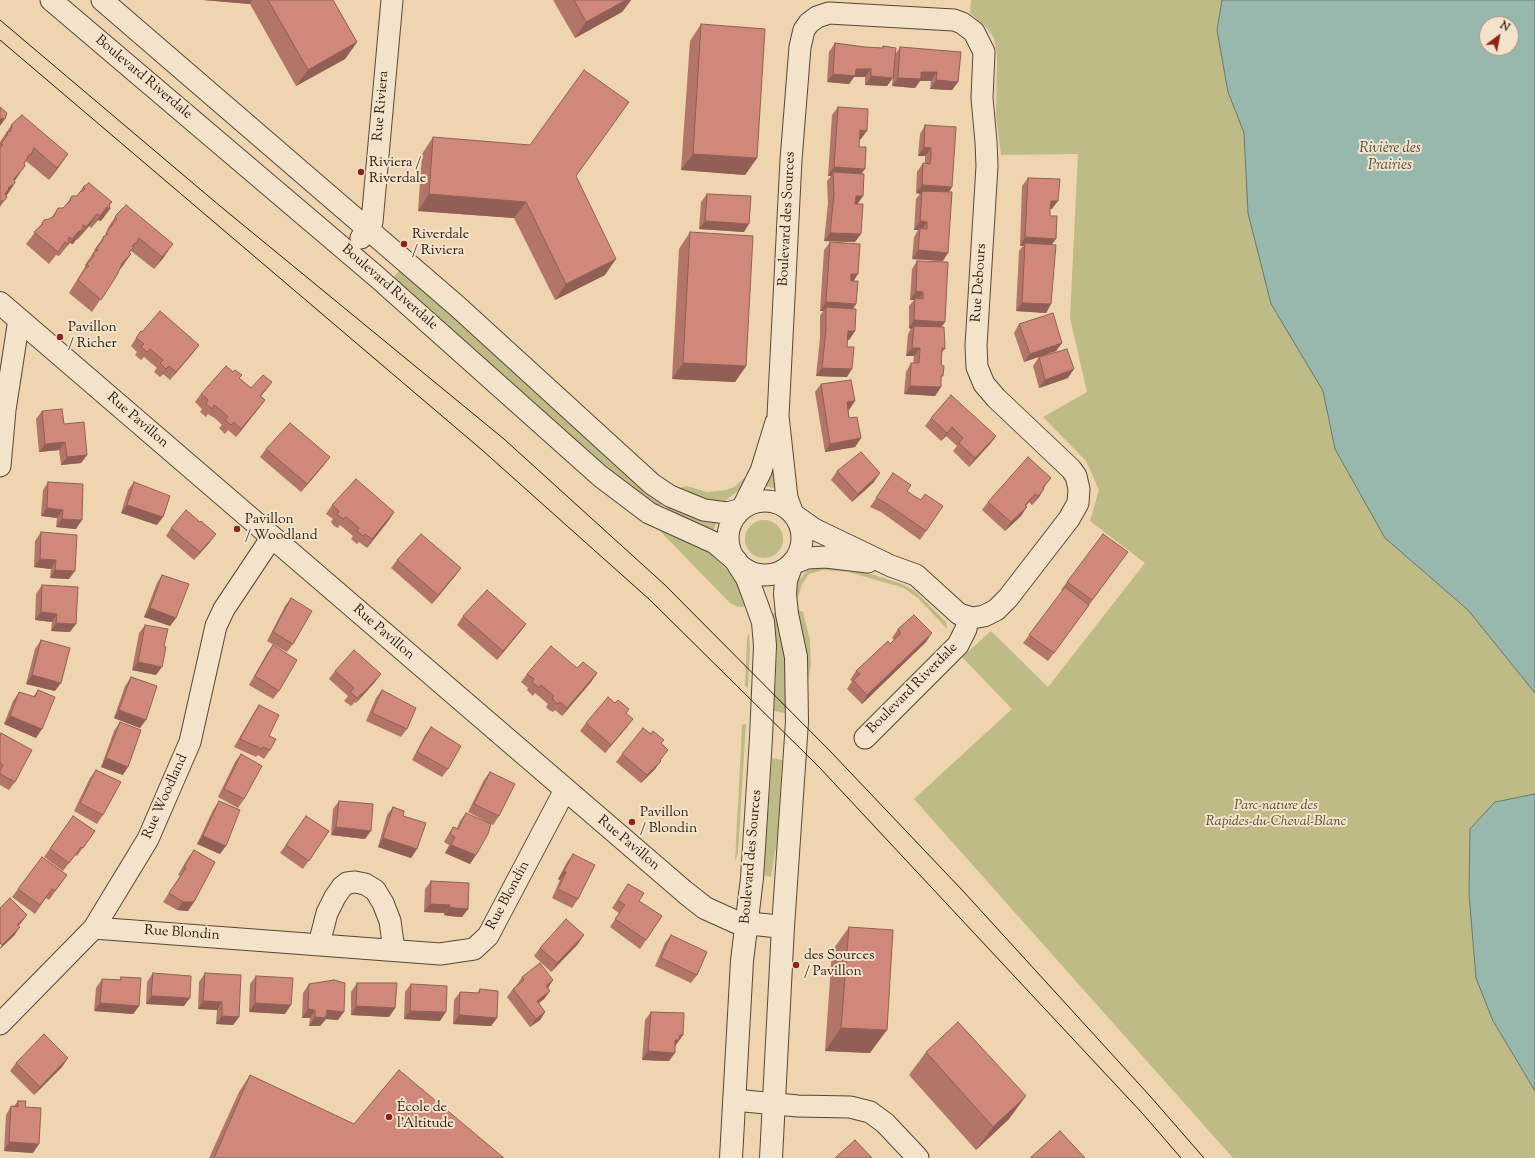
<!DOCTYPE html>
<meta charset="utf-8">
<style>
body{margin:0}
#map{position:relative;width:1535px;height:1158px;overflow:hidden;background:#eed4af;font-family:"Sorts Mill Goudy",serif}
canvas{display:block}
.north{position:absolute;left:1479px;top:16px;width:40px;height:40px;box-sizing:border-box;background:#f4e3cb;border:1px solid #a2927f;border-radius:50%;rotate:32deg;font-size:11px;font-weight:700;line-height:16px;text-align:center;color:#26180d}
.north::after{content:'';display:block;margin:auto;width:14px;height:18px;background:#8f2418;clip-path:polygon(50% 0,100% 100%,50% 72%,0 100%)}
</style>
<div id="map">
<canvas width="1535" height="1158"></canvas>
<div class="north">N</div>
</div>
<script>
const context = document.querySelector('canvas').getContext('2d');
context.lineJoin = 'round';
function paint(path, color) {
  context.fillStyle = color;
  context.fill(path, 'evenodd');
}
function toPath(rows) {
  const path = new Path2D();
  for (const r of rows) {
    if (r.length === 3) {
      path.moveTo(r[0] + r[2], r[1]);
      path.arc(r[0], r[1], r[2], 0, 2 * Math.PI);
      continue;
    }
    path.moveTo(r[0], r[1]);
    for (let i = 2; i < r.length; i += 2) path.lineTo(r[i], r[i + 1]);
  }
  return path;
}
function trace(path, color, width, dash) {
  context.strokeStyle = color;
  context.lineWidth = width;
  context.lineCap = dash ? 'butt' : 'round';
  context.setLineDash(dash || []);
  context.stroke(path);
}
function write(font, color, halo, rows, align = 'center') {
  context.font = font + ' "Sorts Mill Goudy",serif';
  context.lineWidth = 4;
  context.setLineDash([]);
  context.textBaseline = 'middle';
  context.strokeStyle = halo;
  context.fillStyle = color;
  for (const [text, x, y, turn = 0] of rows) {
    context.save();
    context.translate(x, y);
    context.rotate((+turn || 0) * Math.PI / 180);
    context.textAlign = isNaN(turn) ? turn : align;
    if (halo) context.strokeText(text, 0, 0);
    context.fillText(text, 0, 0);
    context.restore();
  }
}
paint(toPath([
 [971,0,1360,0,1535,464,1535,1035,1493,1021,1535,1091,1535,1158,1233,1158,914,799,1012,709,962,657,991,631,1048,687,1145,563,1090,521,1099,490,1086,461,1043,417,1087,392,1070,318,1078,154,1001,155,996,116,997,55,994,38,986,27,970,13],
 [400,270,580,432,662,502,658,509,611,472,394,277],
 [773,455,776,487,774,488,765,486],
 [748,475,738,491,725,501,717,503,677,492,680,488,687,486,707,492,726,490,734,487],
 [669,506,714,522,716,523,713,532,665,512],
 [764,539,19],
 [657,528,699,547,711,554,731,574,739,586,748,606,738,607,730,603],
 [819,566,862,571,902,584,915,591,946,622,947,629,918,598,904,588,848,572,823,570,809,574,802,584,796,603,796,588,798,581,807,571],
 [799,610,803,612,810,641,811,664,808,682,796,611],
 [771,612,776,614,785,647,787,674,785,713,774,711,777,648],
 [749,633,750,646,748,688,745,686,747,638],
 [746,724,738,853,735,862,742,725],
 [772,758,782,760,778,834,771,877,763,875]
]), '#bebb87');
const water = toPath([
 [1222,0,1535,0,1535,693,1468,610,1385,538,1335,449,1323,391,1271,304,1248,213,1244,133,1228,92,1217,30,1222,0],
 [1487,24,1511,24,1511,48,1487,48,1487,24],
 [1535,794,1535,1091,1493,1021,1476,978,1469,894,1470,829,1495,802,1535,794]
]);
paint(water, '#99b8ad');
trace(water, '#6b786d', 1);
const minor = toPath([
 [51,0,377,277,600,476,649,513,715,543,736,561],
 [102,0,457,306,652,484,670,496,704,510,727,513,742,509],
 [829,13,954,20,962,23,974,32,984,52,982,98,986,142,987,166,976,346,977,367,984,384,996,398,1071,469,1076,476,1079,489,1078,503,1069,519,1008,598,996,610,984,616,972,618,959,614,916,575,891,566,814,529,793,514,787,498,778,416,791,160,800,47,804,30,809,23,817,17,829,13],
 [361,238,372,222,392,0],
 [0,466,5,410,19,319],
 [765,538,37],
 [742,509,761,471,776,422],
 [792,564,807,558,826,557,868,562],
 [865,738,958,645,966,629,968,617],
 [94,928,440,954,474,949,488,936,565,790],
 [319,944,327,913,335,897,342,887,347,883,355,882,365,884,375,890,383,903,390,921,394,950],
 [0,1024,94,928,148,839,190,742,216,626,224,609,272,537],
 [734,1100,798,1106,850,1107,870,1112,885,1123,918,1158]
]);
const tertiary = toPath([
 [0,303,686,893,705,908,736,922,783,927],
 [731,1158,742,961,752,878,761,738,765,646,763,622,754,597,747,578,736,561],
 [771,1158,783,927,797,722,796,657,787,614,785,594,786,580,792,564]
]);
trace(minor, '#584736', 23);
trace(tertiary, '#584736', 24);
trace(minor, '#f4e3cb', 21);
trace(tertiary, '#f4e3cb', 22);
trace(toPath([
 [0,20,220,206,504,439,665,585,830,751,963,891,1150,1096,1204,1158],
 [0,40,482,450,650,600,819,767,1143,1114,1181,1158]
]), '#26180d', 1);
paint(toPath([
 [203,0,333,0,357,42,345,59,296,86,250,4],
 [553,0,631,0,622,12,575,38],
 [701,24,757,158,745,175,681,170,690,41],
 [835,43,865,47,882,48,883,46,895,55,900,47,958,82,952,90,930,89,931,81,920,81,915,88,892,86,893,76,887,86,865,85,865,77,854,77,849,84,827,82,829,52],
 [838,107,861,139,859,139,859,147,861,174,857,204,855,242,824,241,828,203,827,181,831,176,828,176,832,115],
 [12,124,59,167,49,180,26,161,6,196,7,197,0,207,0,142],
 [925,125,952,187,949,192,943,261,912,259,914,237,918,230,914,230,916,199,920,194,916,193,917,172,923,163,925,163,925,156,918,156,920,134],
 [433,137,576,177,605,275,555,300,514,218,418,211,422,154],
 [1028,178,1052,209,1050,209,1050,216,1052,244,1051,304,1046,313,1016,311,1019,251,1023,246,1020,246,1022,186],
 [83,187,109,205,101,221,98,220,91,228,89,226,77,240,76,239,73,244,70,243,59,256,56,255,49,264,26,244,42,223,49,219,52,217,58,208,63,208,70,199,77,196],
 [707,194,744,232,699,229,701,202],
 [117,214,164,257,154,269,131,251,130,253,131,254,120,268,117,275,92,312,69,293,85,267,85,265,93,253,95,252,94,250,108,231,107,230,109,226],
 [690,232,746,366,735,382,672,379,679,249],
 [830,242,853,281,856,304,853,309,855,331,849,340,847,340,847,377,816,376,820,338,820,316,823,311,820,311,824,250],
 [917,261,945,322,941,327,945,349,942,352,941,387,935,396,904,394,906,372,911,363,913,363,914,356,906,356,908,334,911,329,909,328,909,306,914,300,910,300,912,269],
 [1019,324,1062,343,1056,351,1024,362,1014,333],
 [142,332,199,345,193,353,170,380,163,374,160,377,154,372,157,368,144,357,141,360,135,355,137,352,131,346,136,338],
 [1039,357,1068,378,1039,388,1033,366],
 [239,378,251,388,272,382,261,396,265,400,259,408,236,437,228,430,225,434,219,428,222,425,216,419,208,414,206,417,200,412,202,409,195,402,201,394],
 [821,384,855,401,848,410,849,418,861,438,855,447,825,452,815,392],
 [42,411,64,424,87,455,81,463,61,465,59,450,39,452,36,419],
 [931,418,996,436,990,444,969,467,953,451,957,446,946,436,941,441,925,426],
 [266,449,324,465,301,492,260,457],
 [837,471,874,482,852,502,831,480],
 [893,473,907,491,914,496,926,531,920,540,881,512,870,507],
 [48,482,76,529,56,527,57,518,41,516,43,490],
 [134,482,157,525,121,513,128,490],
 [1045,486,1039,497,1032,505,1029,502,1026,506,1021,516,1005,531,982,510,988,502],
 [332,505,394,512,389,520,367,548,359,542,357,544,351,539,353,536,340,525,338,528,334,526,331,522,333,519,326,514],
 [171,528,210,542,194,560,166,536],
 [41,532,69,579,50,578,51,569,34,567,35,541],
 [397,560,461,568,455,576,432,604,391,568],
 [1122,560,1048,661,1023,643,1063,591,1061,590,1067,582],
 [162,575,176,618,170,626,144,617,157,583],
 [42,585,70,632,51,631,52,622,35,620,36,594],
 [291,598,293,644,287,652,267,641,285,606],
 [463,616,526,624,520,632,497,660,457,625],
 [145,625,156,675,132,670,139,633],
 [898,629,926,642,862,704,847,689,852,681,850,680,856,671,894,640,892,638],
 [41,640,55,691,26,684,35,649],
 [273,645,279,691,273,699,249,685,267,653],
 [577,668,597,673,591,682,562,716,555,710,553,712,549,710,546,707,548,704,535,693,533,696,527,690,528,688,521,682,527,674],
 [335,671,375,682,356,703,355,702,351,706,344,701,348,696,329,679],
 [131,677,140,728,114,718,125,686],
 [38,690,36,738,4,724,13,701,19,692,33,697],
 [382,690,407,729,401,737,366,721,376,698],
 [259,705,270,750,264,759,258,755,256,757,234,747,253,714],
 [120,722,123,775,101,767,114,731],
 [586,723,627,727,605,753,580,731],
 [431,727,448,769,442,777,412,760,425,735],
 [651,734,664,740,661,744,661,760,655,769,641,783,616,762,622,754],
 [0,735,15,782,9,790,0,785],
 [241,754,244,799,238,808,218,797,235,762],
 [96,770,103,815,97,824,74,811,90,778],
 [490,772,499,816,493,825,468,812,484,780],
 [219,801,220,854,197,844,213,810],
 [339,801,365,839,331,835,333,809],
 [393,807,403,816,417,849,411,858,378,847,387,815],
 [466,813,470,864,445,853,449,845,444,842,448,835,453,827,457,828,460,821],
 [73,816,95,831,77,856,75,855,63,871,44,857],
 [306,816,329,831,303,869,280,853],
 [194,850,188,911,177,910,163,902,180,876,178,875,188,858],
 [573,854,578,899,572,908,552,898,560,880,558,879,567,862],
 [67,875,49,900,46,898,35,914,12,897,18,889],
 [431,881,468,909,462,917,449,916,444,915,444,913,424,912,425,889],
 [628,884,639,901,662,916,640,949,610,927,619,913,612,908],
 [849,927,870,1053,825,1051,832,951],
 [671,935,697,975,691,983,655,966,665,943],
 [578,944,551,972,534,956,540,948],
 [153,973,184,1006,146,1004,147,982],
 [205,973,239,1017,233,1025,216,1024,217,1010,198,1009,199,982],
 [256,976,285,1014,249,1012,250,984],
 [121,977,139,1006,133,1014,94,1011,96,988,102,979,119,980],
 [522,977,553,980,548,988,550,991,544,999,539,1003,545,1012,540,1020,530,1027,507,997,513,989,517,986,516,986],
 [357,983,395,1008,389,1017,351,1015,351,992],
 [309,984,338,1020,326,1019,320,1026,309,1026,310,1018,302,1018,303,993],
 [411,984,440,1021,404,1019,405,992],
 [480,989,497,1018,491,1026,453,1024,454,1000,460,992,477,993],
 [651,1012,683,1035,675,1046,669,1061,642,1060,645,1020],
 [926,1052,1009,1119,976,1150,909,1075],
 [16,1063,62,1067,34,1095,10,1071],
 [250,1075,354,1124,504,1158,209,1158,239,1092],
 [18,1101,25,1107,33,1153,4,1151,6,1115,11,1106,14,1106]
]), '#b27568');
paint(toPath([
 [203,0,252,0,250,4],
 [626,0,631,0,622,12,575,38,586,22],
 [357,42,345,59,296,86,308,70],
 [856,69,871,69,865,77,854,77,849,84,827,82,833,74],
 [921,72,937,72,931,81,920,81,915,88,892,86,898,78],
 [871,76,893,78,887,86,865,85],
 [936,80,958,82,952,90,930,89],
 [2,118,5,119,0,126,0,120],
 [860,130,867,131,861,139,854,139],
 [924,147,931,148,925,156,918,156],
 [68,154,59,167,49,180,57,168],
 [693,154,757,158,745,175,681,170],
 [25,166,16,179,6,191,14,179],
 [834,167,865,169,859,177,833,172,831,176,828,176],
 [15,183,7,195,3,198,8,188],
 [922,185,952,187,946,196,922,191,920,194,916,193],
 [429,194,526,202,514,218,418,211],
 [856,196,863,196,857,205,850,204],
 [1051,201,1058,201,1052,209,1046,209],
 [112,202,108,208,110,209,101,221,98,220,91,228,100,216],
 [97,214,89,226,77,240,86,227],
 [705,221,749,224,744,232,699,229],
 [920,221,927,222,921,230,920,228,918,230,914,230],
 [79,231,82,231,73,244,70,243,63,252],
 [830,233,861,234,855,242,824,241],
 [1025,237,1056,239,1050,247,1025,243,1023,246,1020,246],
 [173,244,164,257,154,269,162,257],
 [918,250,948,253,943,261,912,259],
 [131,254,122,267,114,275,123,262],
 [616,259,605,275,555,300,566,284],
 [851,274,858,274,853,282,845,282],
 [916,291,923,292,918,300,915,298,914,300,910,300],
 [826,302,856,304,850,312,826,307,823,311,820,311],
 [1022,303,1051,304,1046,313,1016,311],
 [914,320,945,322,939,330,914,326,911,329,909,328],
 [848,331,855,331,849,340,842,339],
 [1062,343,1056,351,1024,362,1030,354],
 [199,345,193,353,170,380,176,372],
 [912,348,920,348,914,356,906,356],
 [683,363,746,366,735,382,672,379],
 [169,366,163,374,160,377,166,369],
 [822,368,852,369,847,377,816,376],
 [1074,369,1068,378,1039,388,1045,380],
 [272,382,266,390,254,404,260,396],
 [910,386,941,387,935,396,904,394],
 [265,400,259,408,236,437,241,429],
 [855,401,849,410,841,411,847,402],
 [952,427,946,436,941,441,947,433],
 [996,436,990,444,969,467,975,458],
 [861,438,855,447,825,452,830,444],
 [65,442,59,450,39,452,45,444],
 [87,455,81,463,61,465,67,457],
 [330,457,324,465,301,492,307,484],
 [880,473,874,482,852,502,858,494],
 [1051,478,1045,486,1037,496,1043,487],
 [1044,489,1039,497,1032,505,1038,496],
 [1035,494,1029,502,1019,514,1025,505],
 [127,505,163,517,157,525,121,513],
 [1027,507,1021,516,1005,531,1011,522],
 [47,508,63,510,57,518,41,516],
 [394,512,389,520,367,548,372,539],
 [62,519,82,520,76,529,56,527],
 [216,534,210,542,194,560,200,552],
 [40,559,56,560,51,569,34,567],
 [461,568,455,576,432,604,438,595],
 [55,570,75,571,69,579,50,578],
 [150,608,176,618,170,626,144,617],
 [41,612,57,614,52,622,35,620],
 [56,623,76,624,70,632,51,631],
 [526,624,520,632,497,660,503,651],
 [932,633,926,642,862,704,867,695],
 [138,662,162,667,156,675,132,670],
 [597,673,591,682,562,716,567,708],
 [381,674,375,682,356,703,362,694],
 [32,675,61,683,55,691,26,684],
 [119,710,146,720,140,728,114,718],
 [10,716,42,729,36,738,4,724],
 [633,719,627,727,605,753,611,745],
 [668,750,655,767,661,761,655,769,641,783,647,775],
 [106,758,128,767,123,775,101,767],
 [336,827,371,831,365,839,331,835],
 [203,836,226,846,220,854,197,844],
 [383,838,417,849,411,858,378,847],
 [451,845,476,855,470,864,445,853],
 [564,871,566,872,560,880,558,879],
 [183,902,194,902,188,911,177,910],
 [430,904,450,905,444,913,424,912],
 [449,907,468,909,462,917,449,916,444,915],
 [27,915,21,923,11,933,17,925],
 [20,927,14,936,0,949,0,948,2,945],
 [584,935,578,944,551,972,557,963],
 [553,980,547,989,546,986],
 [550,991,544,999,531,1009,537,1001],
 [151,996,190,998,184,1006,146,1004],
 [203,1001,222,1002,217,1010,198,1009],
 [100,1003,139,1006,133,1014,94,1011],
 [255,1003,291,1005,285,1014,249,1012],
 [356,1006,395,1008,389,1017,351,1015],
 [308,1009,315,1010,310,1018,302,1018],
 [327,1010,344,1012,338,1020,326,1019,320,1026,309,1026,315,1017],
 [410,1011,446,1012,440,1021,404,1019],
 [545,1012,540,1020,530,1027,536,1019],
 [459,1015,497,1018,491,1026,453,1024],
 [222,1016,239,1017,233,1025,216,1024],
 [841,1028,887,1030,870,1053,825,1051],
 [680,1035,683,1035,673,1049,675,1040],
 [648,1051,675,1053,669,1061,642,1060],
 [68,1058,62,1067,34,1095,40,1087],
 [1026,1096,1009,1119,976,1150,993,1127],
 [9,1142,39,1144,33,1153,4,1151]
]), '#915f55');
const building = toPath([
 [268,0,333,0,357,42,308,70,268,0],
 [574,0,626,0,586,22,574,0],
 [701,24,765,29,757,158,693,154,701,24],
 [835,43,865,47,883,48,883,46,896,48,893,78,871,76,871,69,856,69,855,76,833,74,835,43],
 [900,47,961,52,958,82,936,80,937,72,921,72,921,79,898,78,900,47],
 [584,70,629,102,576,176,616,259,566,284,526,202,429,194,433,137,530,145,584,70],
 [0,107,7,113,5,119,2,118,0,120,0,107],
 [838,107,868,109,867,131,860,130,859,147,866,147,865,169,834,167,838,107],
 [22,115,68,154,57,168,34,148,31,155,30,154,27,157,28,158,24,163,25,166,14,179,15,183,8,188,9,189,5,194,7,197,3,202,2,200,0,204,0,147,3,145,1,144,8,134,7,132,11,131,12,124,22,115],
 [925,125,956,127,952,187,922,185,923,163,930,164,931,156,931,148,924,147,925,125],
 [833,172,864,174,863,196,856,196,855,204,863,204,861,234,830,233,834,195,833,172],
 [1028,178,1060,179,1058,201,1051,201,1050,209,1050,216,1057,216,1056,239,1025,237,1028,178],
 [89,183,112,202,109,204,110,209,107,207,100,216,97,214,86,227,83,225,82,231,79,231,72,239,69,237,68,244,65,242,58,252,34,232,43,224,42,223,44,220,49,219,54,216,58,208,63,208,71,200,70,199,72,196,77,196,81,191,82,192,85,189,83,187,89,183],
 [922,191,952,192,948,253,918,250,920,228,927,229,927,222,920,221,922,191],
 [707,194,751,196,749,224,705,221,707,194],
 [126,205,173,244,162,257,139,238,136,244,135,243,132,246,134,247,129,252,131,254,123,262,117,275,101,300,78,280,85,269,89,266,87,264,94,256,93,253,98,250,96,249,103,240,103,237,108,234,106,233,117,219,115,217,117,214,126,205],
 [690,232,753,236,746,366,683,363,690,232],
 [830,242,860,244,858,274,851,274,851,281,858,281,856,304,826,302,830,242],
 [1025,243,1056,245,1051,304,1022,303,1025,243],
 [917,261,948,262,945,322,914,320,915,298,923,299,923,292,916,291,917,261],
 [826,307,856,309,855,331,848,331,847,347,854,347,852,369,822,368,826,330,826,307],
 [160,311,199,345,176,372,169,366,166,369,160,363,163,360,150,349,147,352,141,347,144,344,136,338,141,331,142,332,160,311],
 [1053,313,1062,343,1030,354,1019,324,1053,313],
 [914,326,944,327,945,349,942,348,941,365,944,366,943,376,941,376,941,387,910,386,911,363,919,363,920,348,912,348,914,326],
 [1067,349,1074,369,1045,380,1039,357,1067,349],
 [226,366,233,372,235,370,242,375,239,378,251,388,263,375,272,382,260,396,265,400,241,429,234,422,231,425,225,420,228,417,222,411,214,405,212,409,206,404,208,400,201,394,226,366],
 [851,380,855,401,847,402,849,418,857,417,861,438,830,444,821,384,851,380],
 [951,395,996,436,975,458,959,443,963,438,952,427,947,433,931,418,951,395],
 [62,409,64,424,84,422,87,455,67,457,65,442,45,444,42,411,62,409],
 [290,423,330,457,307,484,266,449,290,423],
 [861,452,880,473,858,494,837,471,861,452],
 [1028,457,1051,478,1043,487,1044,489,1038,496,1035,494,1025,505,1027,507,1011,522,988,502,1028,457],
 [893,473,911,485,907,491,914,496,921,500,925,494,943,506,926,531,887,504,876,498,893,473],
 [356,479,394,512,372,539,365,534,363,536,357,531,359,528,346,517,343,519,340,517,337,514,339,511,332,505,356,479],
 [48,482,83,484,82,520,62,519,63,510,47,508,48,482],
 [134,482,170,496,163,517,127,505,134,482],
 [186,510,200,522,201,521,216,534,200,552,171,528,186,510],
 [41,532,77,535,75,571,55,570,56,560,40,559,41,532],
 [421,534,461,568,438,595,397,560,421,534],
 [1103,534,1128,552,1092,600,1067,582,1103,534],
 [162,575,189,584,176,618,150,608,162,575],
 [42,585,78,587,76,624,56,623,57,614,41,612,42,585],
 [1065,587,1089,605,1054,653,1029,635,1065,587],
 [487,590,526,624,503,651,463,616,487,590],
 [291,598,312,611,293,644,273,632,291,598],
 [914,615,932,633,867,695,853,680,860,674,856,671,888,641,890,644,901,633,898,629,914,615],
 [145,625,168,629,164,646,166,647,162,667,138,662,145,625],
 [41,640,70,648,61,683,32,675,41,640],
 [273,645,297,660,279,691,255,676,273,645],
 [551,646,577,668,583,662,597,673,567,708,560,702,558,704,555,702,552,698,554,696,541,685,539,688,532,682,534,679,527,674,551,646],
 [354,650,381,674,362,694,361,694,357,698,350,692,354,688,335,671,354,650],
 [131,677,157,686,146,720,119,710,131,677],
 [38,690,55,697,42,729,10,716,19,692,35,697,38,690],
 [382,690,416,708,407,729,372,713,382,690],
 [608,697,615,703,618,700,629,709,626,713,633,719,611,745,586,723,608,697],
 [259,705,279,715,269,736,276,739,270,750,263,747,262,749,240,739,259,705],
 [120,722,141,730,128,767,106,758,120,722],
 [431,727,461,746,448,769,417,752,431,727],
 [643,728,651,734,653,731,664,740,661,743,668,750,660,760,661,761,647,775,622,754,643,728],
 [1,733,32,750,15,782,0,774,0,771,3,765,0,763,0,736,1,733],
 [241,754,262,766,244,799,224,789,241,754],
 [96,770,121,782,103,815,80,803,96,770],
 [490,772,515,784,499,816,474,804,490,772],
 [219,801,240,810,226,846,203,836,219,801],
 [339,801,373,804,371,831,336,827,339,801],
 [393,807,404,811,403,816,426,823,417,849,383,838,393,807],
 [466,813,491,824,488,834,476,855,451,845,455,837,450,834,453,827,458,829,466,813],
 [73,816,95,831,83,848,81,847,69,863,50,849,73,816],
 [306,816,329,831,309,861,286,845,306,816],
 [194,850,215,862,194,902,183,902,169,893,186,868,184,867,194,850],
 [573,854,595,865,578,899,558,889,566,872,564,871,573,854],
 [42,857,67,875,55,891,52,889,40,905,18,889,42,857],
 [431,881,469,883,468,909,455,908,449,907,450,905,430,904,431,881],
 [628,884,644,893,639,901,662,916,646,940,615,919,625,905,618,900,628,884],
 [10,898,27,915,17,925,20,927,2,945,0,943,0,908,10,898],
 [566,919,584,935,557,963,540,948,566,919],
 [849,927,893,930,887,1030,841,1028,849,927],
 [671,935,707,952,697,975,661,958,671,935],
 [540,963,553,980,546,986,550,991,537,1001,545,1012,536,1019,513,989,524,980,522,977,540,963],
 [153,973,191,976,190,998,151,996,153,973],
 [205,973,241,975,239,1017,222,1016,222,1002,203,1001,205,973],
 [256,976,293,978,291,1005,255,1003,256,976],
 [121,977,141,978,139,1006,100,1003,102,979,121,980,121,977],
 [334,980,345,983,344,1012,327,1010,326,1018,315,1017,315,1010,308,1009,309,984,334,980],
 [357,983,397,983,395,1008,356,1006,357,983],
 [411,984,447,986,446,1012,410,1011,411,984],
 [480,989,498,991,497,1018,459,1015,460,992,479,993,480,989],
 [651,1012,684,1013,683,1035,680,1035,679,1040,675,1040,675,1053,648,1051,651,1012],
 [958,1022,1026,1096,993,1127,926,1052,958,1022],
 [44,1034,68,1058,40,1087,16,1063,44,1034],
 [399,1070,504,1158,214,1158,250,1075,354,1124,399,1070],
 [18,1101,26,1101,25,1107,41,1108,39,1144,9,1142,11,1106,18,1107,18,1101],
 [1060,1131,1085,1158,1030,1158,1060,1131],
 [855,1140,872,1158,835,1158,855,1140]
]);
paint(building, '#cf8879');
trace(building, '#915f55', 1);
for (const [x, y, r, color] of [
 [361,172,4,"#8f2418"],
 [404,244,4,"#8f2418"],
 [60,337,4,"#8f2418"],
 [237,529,4,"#8f2418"],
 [632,822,4,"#8f2418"],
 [796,965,4,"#8f2418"],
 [389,1117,4,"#8f2418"]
]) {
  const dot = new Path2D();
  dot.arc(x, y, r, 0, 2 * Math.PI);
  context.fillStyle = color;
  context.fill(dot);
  trace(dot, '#f4e3cb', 1.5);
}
write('14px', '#26180d', '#f4e3cb', [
 ["Boulevard Riverdale",143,78,40],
 ["Rue Riviera",382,106,-85],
 ["Boulevard des Sources",788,219,-87],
 ["Rue Debours",980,283,-86],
 ["Boulevard Riverdale",389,288,41],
 ["Rue Pavillon",137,421,41],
 ["Rue Pavillon",383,633,41],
 ["Boulevard Riverdale",913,689,-45],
 ["Rue Woodland",166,797,-66],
 ["Rue Pavillon",628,844,40],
 ["Boulevard des Sources",752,857,-85],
 ["Rue Blondin",509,896,-62],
 ["Rue Blondin",182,934,4]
]);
write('14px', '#26180d', '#f4e3cb', [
 ["Riviera /",369,164],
 ["Riverdale",369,180],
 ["Riverdale",412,236],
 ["/ Riviera",412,252],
 ["Pavillon",68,329],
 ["/ Richer",68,345],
 ["Pavillon",245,521],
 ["/ Woodland",245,537],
 ["Pavillon",640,814],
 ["/ Blondin",640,830],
 ["des Sources",804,957],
 ["/ Pavillon",804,973],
 ["École de",397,1109],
 ["l'Altitude",397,1125]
], 'left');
write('italic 14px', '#544932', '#f4e3cb', [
 ["Parc-nature des",1276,807],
 ["Rapides-du-Cheval-Blanc",1276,823]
]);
write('italic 15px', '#4e5045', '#f4e3cb', [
 ["Rivière des",1390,149],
 ["Prairies",1390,166]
]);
</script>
